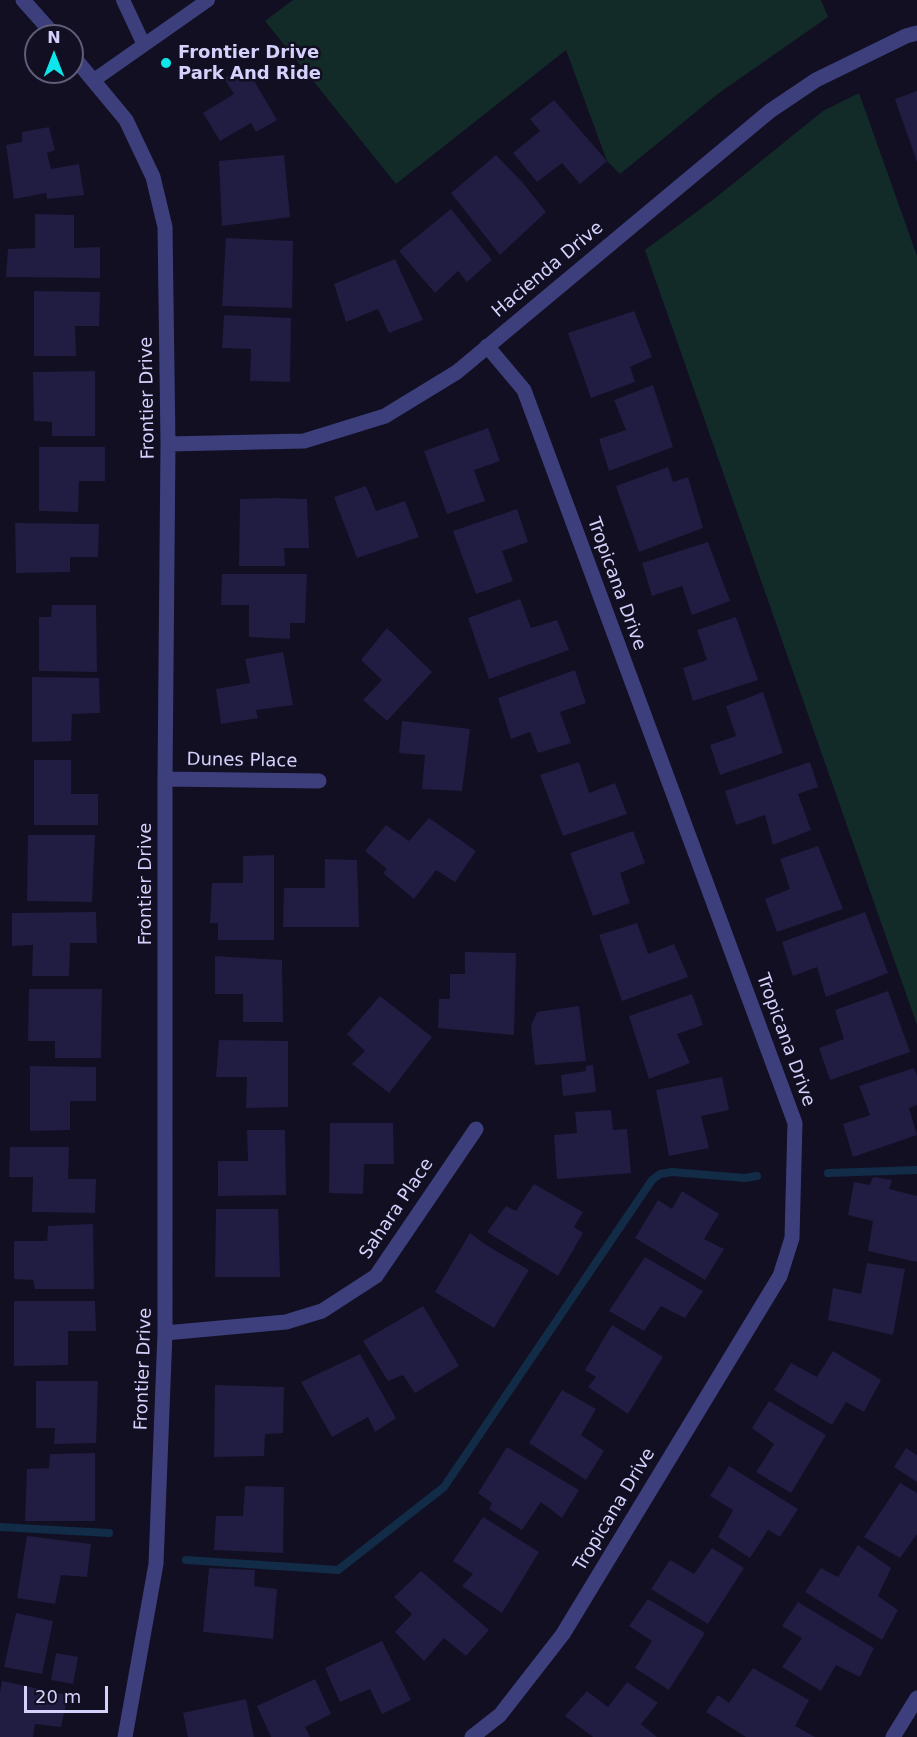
<!DOCTYPE html>
<style>
body{margin:0}
#map{position:relative;width:917px;height:1737px;overflow:hidden;background:#110f21;font-family:"DejaVu Sans",sans-serif}
canvas{display:block}
.north{position:absolute;left:24px;top:24px;width:60px;height:60px;box-sizing:border-box;background:#110f21;border:2px solid #5f5d79;border-radius:50%;rotate:0deg;font-size:16px;font-weight:700;line-height:24px;text-align:center;color:#d4d2fc}
.north::after{content:'';display:block;margin:auto;width:21px;height:27px;background:#0fe6eb;clip-path:polygon(50% 0,100% 100%,50% 72%,0 100%)}
.scale{position:absolute;left:24px;top:1686px;width:84px;height:27px;box-sizing:border-box;border:3px solid #d4d2fc;border-top:0;padding-left:8px;font-size:18px;line-height:21px;white-space:nowrap;color:#d4d2fc;-webkit-text-stroke:4px #110f21;paint-order:stroke}
</style>
<div id="map">
<canvas width="917" height="1737"></canvas>
<div class="north">N</div>
<div class="scale">20 m</div>
</div>
<script>
const context = document.querySelector('canvas').getContext('2d');
context.lineJoin = 'round';
function paint(path, color) {
  context.fillStyle = color;
  context.fill(path, 'evenodd');
}
function toPath(rows) {
  const path = new Path2D();
  for (const r of rows) {
    path.moveTo(r[0], r[1]);
    for (let i = 2; i < r.length; i += 2) path.lineTo(r[i], r[i + 1]);
  }
  return path;
}
function trace(path, color, width, dash) {
  context.strokeStyle = color;
  context.lineWidth = width;
  context.lineCap = dash ? 'butt' : 'round';
  context.setLineDash(dash || []);
  context.stroke(path);
}
function write(font, color, halo, rows, align = 'center') {
  context.font = font + ' "DejaVu Sans",sans-serif';
  context.lineWidth = 5;
  context.setLineDash([]);
  context.textBaseline = 'middle';
  context.strokeStyle = halo;
  context.fillStyle = color;
  for (const [text, x, y, turn = 0] of rows) {
    context.save();
    context.translate(x, y);
    context.rotate((+turn || 0) * Math.PI / 180);
    context.textAlign = isNaN(turn) ? turn : align;
    if (halo) context.strokeText(text, 0, 0);
    context.fillText(text, 0, 0);
    context.restore();
  }
}
paint(toPath([
 [293,0,821,0,828,17,719,93,620,174,607,161,566,50,396,184,265,21],
 [859,93,917,256,917,1025,645,250,714,199,823,111]
]), '#122b28');
trace(toPath([
 [828,1173,917,1170],
 [0,1527,109,1533],
 [186,1560,338,1570,444,1487,652,1180,660,1174,672,1172,745,1178,757,1176]
]), '#122b47', 8);
paint(toPath([
 [246,67,277,120,256,132,251,123,220,141,203,113,234,94,224,78],
 [917,91,917,162,895,99],
 [554,100,607,161,580,184,562,163,537,182,513,153,540,131,530,119],
 [49,127,55,150,47,153,51,169,79,164,84,195,47,199,46,193,14,199,6,145,22,142,22,132],
 [284,155,290,217,222,226,219,161],
 [496,155,523,183,546,212,500,255,451,193],
 [451,209,492,260,467,282,458,271,435,293,399,251],
 [35,214,74,215,74,248,100,247,100,278,6,277,8,249,35,248],
 [226,238,293,241,292,308,222,306],
 [395,259,423,320,389,333,378,309,346,322,334,284],
 [34,291,100,292,99,326,75,326,76,356,34,356],
 [634,311,652,357,630,367,635,382,591,398,568,333],
 [224,315,291,318,290,382,250,381,251,349,222,348],
 [95,371,95,436,52,436,52,422,34,421,33,372],
 [653,385,673,447,609,471,599,439,626,430,614,400],
 [488,428,500,461,474,470,485,501,447,514,424,451],
 [39,447,105,447,105,481,79,481,78,512,39,511],
 [668,467,673,482,688,477,703,528,639,552,616,486],
 [366,486,376,511,405,501,419,537,357,558,334,497],
 [277,498,307,499,309,548,284,548,285,566,239,566,240,499],
 [517,509,528,542,502,551,513,581,476,594,453,531],
 [15,523,99,524,98,557,70,557,70,572,16,573],
 [708,542,730,601,692,615,682,586,652,596,642,563],
 [222,574,307,574,305,623,290,623,290,639,249,637,249,605,221,605],
 [520,599,531,628,557,620,569,650,489,679,468,618],
 [52,605,96,605,97,672,39,671,39,617,51,617],
 [736,617,758,680,693,701,683,668,707,660,697,630],
 [387,628,432,672,387,721,363,700,382,680,361,660],
 [283,652,293,705,256,710,258,718,221,724,216,689,250,683,245,659],
 [575,670,586,703,560,712,571,743,538,753,530,732,511,739,498,698],
 [32,677,99,678,100,713,72,714,71,741,32,742],
 [763,692,783,753,720,775,710,745,736,736,726,706],
 [402,721,470,729,462,791,422,789,425,755,399,753],
 [34,760,71,760,71,794,98,794,98,825,34,825],
 [579,762,589,793,615,783,627,814,563,836,540,775],
 [810,762,818,787,798,794,811,830,773,845,765,815,736,825,725,791],
 [429,818,476,851,455,882,436,870,414,899,383,873,387,869,365,851,386,825,409,841],
 [633,831,645,863,620,873,630,903,593,916,570,853],
 [28,835,95,835,92,902,27,901],
 [818,846,843,909,777,932,765,899,790,889,780,859],
 [274,855,274,940,218,940,218,923,210,923,212,883,243,883,243,856],
 [325,859,357,860,359,927,283,927,284,888,325,888],
 [96,912,97,943,70,943,69,976,32,976,33,945,12,946,12,913],
 [865,912,888,973,826,997,817,967,793,976,782,942],
 [637,923,648,954,674,944,688,977,622,1001,599,935],
 [465,952,516,953,514,1035,438,1028,439,999,450,999,450,974,465,974],
 [215,956,282,960,283,1022,243,1022,243,994,215,994],
 [29,989,102,989,101,1058,55,1058,55,1041,28,1041],
 [888,991,910,1052,830,1080,819,1048,844,1039,835,1010],
 [692,994,703,1025,677,1034,690,1063,649,1079,629,1016],
 [380,996,432,1037,389,1093,352,1064,365,1051,347,1034],
 [579,1006,586,1061,535,1065,531,1026,537,1012],
 [219,1040,288,1041,288,1107,246,1108,247,1077,216,1077],
 [593,1065,596,1092,563,1096,561,1075,586,1071,586,1066],
 [30,1066,96,1067,96,1101,70,1101,70,1130,30,1131],
 [914,1068,917,1076,917,1105,909,1108,917,1135,853,1157,843,1124,870,1115,859,1086],
 [722,1077,729,1110,701,1116,709,1148,669,1156,656,1090],
 [611,1110,613,1130,627,1129,631,1173,557,1179,554,1135,577,1133,575,1112],
 [330,1123,393,1123,394,1164,364,1164,363,1194,329,1193],
 [247,1130,285,1130,286,1195,218,1196,218,1161,248,1161],
 [10,1147,69,1147,68,1179,96,1179,95,1213,32,1212,33,1177,9,1177],
 [873,1177,892,1180,889,1189,917,1196,917,1262,868,1251,873,1221,848,1215,854,1182,870,1185],
 [534,1184,583,1212,574,1227,583,1233,558,1276,487,1232,506,1206,516,1211],
 [682,1191,719,1214,704,1239,724,1249,705,1280,635,1238,658,1200,672,1209],
 [216,1209,278,1209,280,1277,215,1277],
 [93,1224,94,1289,35,1289,33,1280,14,1279,14,1241,47,1241,48,1226],
 [470,1233,486,1245,529,1270,494,1328,435,1292],
 [645,1257,703,1291,685,1318,661,1306,644,1331,609,1311],
 [867,1263,905,1269,893,1335,828,1320,833,1288,861,1294],
 [14,1301,95,1301,96,1331,68,1331,68,1365,14,1366],
 [423,1306,459,1366,415,1393,403,1375,388,1381,363,1341],
 [612,1325,663,1357,628,1414,588,1387,596,1377,585,1370],
 [833,1351,881,1380,864,1412,846,1402,832,1425,774,1390,791,1363,817,1377],
 [360,1354,396,1418,375,1432,368,1417,332,1437,301,1382],
 [36,1381,98,1381,96,1443,54,1444,55,1428,36,1428],
 [215,1385,284,1387,283,1433,265,1434,264,1456,214,1457],
 [562,1390,596,1409,581,1435,604,1451,586,1480,529,1443],
 [769,1401,826,1435,791,1493,756,1472,774,1444,752,1428],
 [507,1447,579,1490,562,1518,541,1502,522,1530,489,1509,492,1503,478,1493],
 [906,1448,917,1455,917,1482,894,1467],
 [95,1453,95,1521,25,1521,27,1469,49,1468,50,1454],
 [729,1466,798,1509,780,1537,768,1530,750,1558,718,1537,733,1510,710,1496],
 [900,1483,917,1493,917,1534,900,1558,864,1537],
 [245,1486,284,1487,283,1553,214,1550,216,1516,243,1516],
 [483,1517,539,1552,502,1613,462,1586,473,1574,453,1561],
 [27,1536,91,1544,87,1577,61,1575,55,1604,17,1598],
 [858,1545,891,1568,878,1596,898,1610,882,1640,805,1592,821,1568,838,1577],
 [712,1548,744,1568,708,1624,651,1589,670,1560,694,1574],
 [209,1568,255,1570,254,1586,277,1589,273,1639,203,1632],
 [421,1571,489,1630,466,1656,444,1638,424,1661,395,1632,412,1614,394,1597],
 [648,1599,705,1633,669,1690,635,1668,652,1641,629,1626],
 [798,1602,874,1648,860,1677,836,1665,821,1691,782,1667,802,1638,782,1626],
 [16,1613,53,1621,42,1674,4,1667],
 [382,1641,411,1700,382,1714,370,1689,340,1702,325,1668],
 [56,1653,78,1657,73,1684,51,1680],
 [753,1668,809,1700,795,1726,815,1737,746,1737,706,1712,718,1695,729,1703],
 [315,1679,331,1714,305,1727,310,1737,271,1737,257,1706],
 [2,1681,68,1695,61,1727,35,1724,33,1737,0,1737,0,1693],
 [627,1682,658,1703,641,1724,657,1737,593,1737,565,1716,587,1691,608,1707],
 [246,1699,254,1737,188,1737,183,1713]
]), '#211c41');
trace(toPath([
 [123,0,144,45],
 [94,80,208,0]
]), '#3d3f7d', 14);
trace(toPath([
 [23,0,55,36],
 [72,55,126,120,153,177,165,227,168,444,165,779,165,1333,156,1564,125,1737],
 [168,444,304,441,385,416,457,372,770,111,816,80,906,36,917,33],
 [165,779,319,781],
 [165,1333,286,1322,322,1311,376,1276,476,1129],
 [472,1737,500,1715,563,1634,780,1276,792,1238,795,1123,524,390,487,346],
 [893,1737,917,1698]
]), '#3d3f7d', 15);
for (const [x, y, r, color] of [
 [166,63,6,"#0fe6eb"]
]) {
  const dot = new Path2D();
  dot.arc(x, y, r, 0, 2 * Math.PI);
  context.fillStyle = color;
  context.fill(dot);
  trace(dot, '#110f21', 2);
}
write('bold 18px', '#d4d2fc', '#110f21', [
 ["Frontier Drive",178,53],
 ["Park And Ride",178,74]
], 'left');
write('18px', '#d4d2fc', '#110f21', [
 ["Hacienda Drive",548,270,-40],
 ["Frontier Drive",148,398,-91],
 ["Tropicana Drive",616,584,70],
 ["Dunes Place",242,761,1],
 ["Frontier Drive",146,884,-90],
 ["Tropicana Drive",785,1040,70],
 ["Sahara Place",397,1209,-56],
 ["Frontier Drive",144,1369,-88],
 ["Tropicana Drive",615,1510,-59]
]);
</script>
